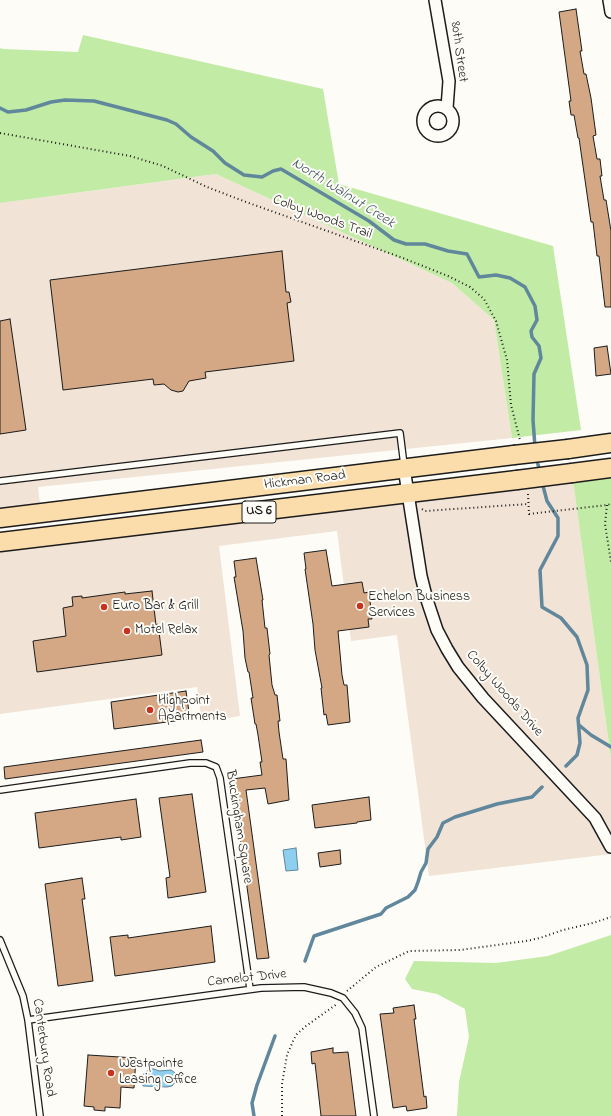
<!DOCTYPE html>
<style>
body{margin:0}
canvas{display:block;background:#fdfcf7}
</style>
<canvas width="611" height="1116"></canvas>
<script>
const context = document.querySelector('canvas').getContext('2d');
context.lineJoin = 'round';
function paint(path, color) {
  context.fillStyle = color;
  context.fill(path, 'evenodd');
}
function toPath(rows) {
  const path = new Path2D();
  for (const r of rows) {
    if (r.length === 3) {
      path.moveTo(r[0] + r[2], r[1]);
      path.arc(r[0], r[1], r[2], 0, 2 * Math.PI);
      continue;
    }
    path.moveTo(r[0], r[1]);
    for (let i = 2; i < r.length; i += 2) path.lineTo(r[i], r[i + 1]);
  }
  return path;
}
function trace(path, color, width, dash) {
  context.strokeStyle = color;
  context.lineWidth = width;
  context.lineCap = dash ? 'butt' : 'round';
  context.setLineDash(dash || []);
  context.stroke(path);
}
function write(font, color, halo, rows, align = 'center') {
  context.font = font + ' "Indie Flower",sans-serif';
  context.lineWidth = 4;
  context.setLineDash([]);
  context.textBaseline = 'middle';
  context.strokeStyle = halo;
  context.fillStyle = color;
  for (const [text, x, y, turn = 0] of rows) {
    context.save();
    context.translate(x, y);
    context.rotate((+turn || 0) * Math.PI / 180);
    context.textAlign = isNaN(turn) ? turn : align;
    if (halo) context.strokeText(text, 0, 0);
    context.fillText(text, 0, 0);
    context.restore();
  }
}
paint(toPath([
 [216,174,452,283,494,320,512,438,38,487,41,513,0,518,0,203],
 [572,473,611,759,611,854,429,876,397,635,351,641,337,531,219,546,240,716,202,722,197,687,0,714,0,542]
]), '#f1e3d5');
paint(toPath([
 [83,35,323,89,339,184,553,246,581,430,512,438,494,320,452,283,216,174,0,203,0,48,3,49,78,52],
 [611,468,611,759,572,473],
 [611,935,611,1116,457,1116,459,1082,469,1037,465,1009,437,994,412,989,405,979,414,961,496,963,548,956]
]), '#c2eba6');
const water = toPath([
 [296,848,298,870,286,871,283,850,296,848],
 [150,1069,154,1069,159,1071,171,1070,174,1072,177,1075,176,1081,172,1086,167,1087,143,1086,142,1083,144,1073,150,1069]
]);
paint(water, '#8eceef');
trace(water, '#60879b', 1);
trace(toPath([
 [0,108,8,112,26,110,51,102,65,100,94,101,167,120,176,124,191,137,213,151,225,163,244,175,262,177,273,171,281,169,369,221,394,240,406,244,425,244,448,251,467,254,479,277,496,275,510,278,525,287,535,306,537,320,531,331,532,337,539,346,541,358,534,374,533,420,535,447],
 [536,457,540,472],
 [542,482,547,501,558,518,558,536,540,570,542,607,561,618,577,637,587,665,588,690,578,718,580,743,577,755,566,766],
 [579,725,591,735,611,747],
 [305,961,314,936,381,914,386,908,408,897,415,890,418,882,421,872,426,863,428,849,437,837,443,823,455,817,497,804,532,797,542,787],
 [254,1116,252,1103,257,1085,275,1036]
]), '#60879b', 3.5);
const building = toPath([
 [576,9,582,51,580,51,584,74,586,74,591,98,596,135,593,136,597,159,600,159,602,176,600,176,604,200,606,200,611,231,611,307,605,307,599,256,597,256,593,222,591,222,579,138,578,138,574,115,571,115,569,101,571,101,559,12,576,9],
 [282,251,286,292,289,292,291,302,287,303,294,361,205,372,206,378,189,381,183,391,178,392,171,390,164,384,154,385,153,379,63,390,50,280,282,251],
 [10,319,26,430,0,434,0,321,10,319],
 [607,346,611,374,596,376,594,348,607,346],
 [326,550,332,586,362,582,364,593,369,592,372,619,368,619,369,627,338,631,342,675,344,685,347,685,350,722,328,725,326,714,324,715,321,688,322,688,315,650,313,624,305,569,306,569,304,553,326,550],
 [256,558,263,600,262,600,265,628,267,628,270,654,269,655,272,685,275,695,277,695,280,721,278,721,279,732,283,759,286,759,289,800,268,804,265,788,246,790,269,958,257,959,232,779,262,775,260,762,262,762,258,735,256,724,255,724,251,698,253,698,249,672,248,672,245,658,243,631,234,577,236,577,234,561,256,558],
 [152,591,156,625,158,624,162,655,37,672,33,641,66,636,63,608,73,606,72,597,82,596,82,598,125,592,125,594,152,591],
 [186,691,190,719,114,729,111,702,186,691],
 [201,740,203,752,5,779,4,767,201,740],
 [192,794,206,892,168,898,166,878,170,877,159,798,192,794],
 [369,797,371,820,357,822,357,823,315,828,312,805,369,797],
 [136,799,141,837,121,840,121,837,39,848,35,813,136,799],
 [340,850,341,864,320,867,318,853,340,850],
 [82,878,85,899,82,899,93,981,58,986,45,884,82,878],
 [211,926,215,962,115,976,110,937,128,935,128,938,211,926],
 [414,1005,416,1019,414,1019,424,1097,426,1096,427,1108,407,1111,406,1106,393,1108,380,1014,394,1013,393,1008,414,1005],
 [333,1048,333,1053,348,1052,356,1116,321,1116,315,1063,312,1064,311,1052,333,1048],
 [88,1055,136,1058,134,1088,121,1087,120,1108,105,1107,105,1111,94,1110,94,1107,84,1106,88,1055]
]);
paint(building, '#d4a885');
trace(building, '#1c1c1c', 1);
const lane = toPath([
 [0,481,400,433,404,465],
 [0,790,190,763,206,763,216,767,220,778,250,989],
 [0,940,23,996,28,1020,40,1116],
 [28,1020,261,988,304,987,331,993,343,998,355,1013,362,1028,374,1116]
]);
const street = toPath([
 [435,0,449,81,447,108],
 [609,0,611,12],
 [438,121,15],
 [404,468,421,576,427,600,437,630,447,649,458,667,483,698,595,818,611,847]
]);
const primary = toPath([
 [568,449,611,443],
 [572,473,611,468],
 [0,518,514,455],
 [0,542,517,480]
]);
trace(lane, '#1c1c1c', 8);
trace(street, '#1c1c1c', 14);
trace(primary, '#1c1c1c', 21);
trace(toPath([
 [0,133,130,156,163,166,207,187,246,202,403,258,448,276,470,287,484,299,496,321,507,360,511,405,520,440],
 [528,494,529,514,607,505,611,504],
 [607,505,605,524,611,562],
 [422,509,425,511,528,504],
 [347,991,376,967,409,951,460,950,526,941,540,938,563,930,593,923,611,917],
 [282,1116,282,1084,287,1055,294,1039,297,1034,306,1026,337,1004]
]), '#1c1c1c', 2, [1, 3]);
trace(lane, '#fdfcf7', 5.5);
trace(street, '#fdfcf7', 11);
trace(primary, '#fbddab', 18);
const primaryBridge = toPath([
 [514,455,568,449],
 [517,480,572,473]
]);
trace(primaryBridge, '#1c1c1c', 21, []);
trace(primaryBridge, '#fbddab', 18);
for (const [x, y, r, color] of [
 [360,606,4,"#c8321e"],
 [104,607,4,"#c8321e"],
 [127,631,4,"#c8321e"],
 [150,710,4,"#c8321e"],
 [111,1073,4,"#c8321e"]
]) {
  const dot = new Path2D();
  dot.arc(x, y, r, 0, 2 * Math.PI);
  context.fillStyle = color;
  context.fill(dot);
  trace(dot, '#fdfcf7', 1.5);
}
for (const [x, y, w] of [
 [259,512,34]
]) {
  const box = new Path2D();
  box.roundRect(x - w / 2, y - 11, w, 22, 3);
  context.fillStyle = '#fdfcf7';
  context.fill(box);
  trace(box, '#1c1c1c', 1);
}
write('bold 13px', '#1c1c1c', null, [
 ["US 6",259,512]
]);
write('14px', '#1c1c1c', '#fdfcf7', [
 ["80th Street",458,52,82],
 ["Colby Woods Trail",322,218,20],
 ["Hickman Road",305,481,-7],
 ["Colby Woods Drive",504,694,49],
 ["Buckingham Square",238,827,81],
 ["Camelot Drive",247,979,-6],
 ["Canterbury Road",43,1048,82]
]);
write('14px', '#1c1c1c', '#fdfcf7', [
 ["Echelon Business",368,598],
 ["Services",368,614],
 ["Euro Bar & Grill",112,607],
 ["Motel Relax",135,631],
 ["Highpoint",158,702],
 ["Apartments",158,718],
 ["Westpointe",119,1065],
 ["Leasing Office",119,1081]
], 'left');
write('italic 15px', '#445a66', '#fdfcf7', [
 ["North Walnut Creek",343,194,32]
]);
</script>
